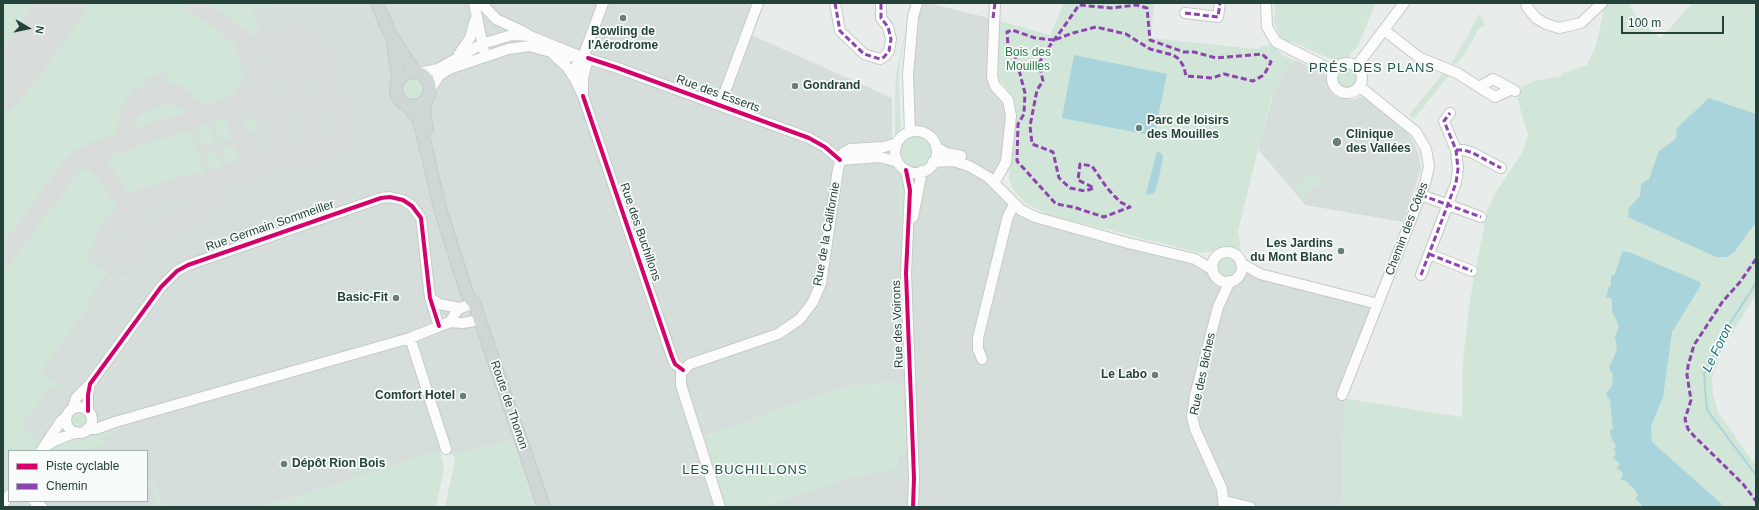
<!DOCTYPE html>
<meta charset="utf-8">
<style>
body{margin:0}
#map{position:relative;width:1759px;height:510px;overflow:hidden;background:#e8edeb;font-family:Arial,sans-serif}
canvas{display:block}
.frame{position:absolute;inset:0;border:4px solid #24423a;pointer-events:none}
.legend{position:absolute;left:8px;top:450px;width:140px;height:52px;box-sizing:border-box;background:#f7fbf9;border:1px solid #a3b1ad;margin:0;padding:5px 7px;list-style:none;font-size:12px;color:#24423a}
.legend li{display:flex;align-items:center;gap:8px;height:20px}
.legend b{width:20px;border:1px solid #a3b1ad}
.north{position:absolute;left:8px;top:8px;width:40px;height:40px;-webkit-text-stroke:3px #f7fbf9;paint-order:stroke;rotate:99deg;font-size:11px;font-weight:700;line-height:16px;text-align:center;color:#24423a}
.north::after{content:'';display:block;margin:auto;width:14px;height:18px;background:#24423a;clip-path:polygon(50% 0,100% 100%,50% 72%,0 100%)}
.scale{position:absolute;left:1621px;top:16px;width:103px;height:18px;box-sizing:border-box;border:2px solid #24423a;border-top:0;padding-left:5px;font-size:12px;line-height:14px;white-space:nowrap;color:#24423a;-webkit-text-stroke:3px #f7fbf9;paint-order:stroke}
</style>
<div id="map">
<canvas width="1759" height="510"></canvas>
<div class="frame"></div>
<ul class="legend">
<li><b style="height:5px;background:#d6006c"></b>Piste cyclable</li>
<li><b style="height:5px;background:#8e44ad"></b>Chemin</li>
</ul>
<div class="north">N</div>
<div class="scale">100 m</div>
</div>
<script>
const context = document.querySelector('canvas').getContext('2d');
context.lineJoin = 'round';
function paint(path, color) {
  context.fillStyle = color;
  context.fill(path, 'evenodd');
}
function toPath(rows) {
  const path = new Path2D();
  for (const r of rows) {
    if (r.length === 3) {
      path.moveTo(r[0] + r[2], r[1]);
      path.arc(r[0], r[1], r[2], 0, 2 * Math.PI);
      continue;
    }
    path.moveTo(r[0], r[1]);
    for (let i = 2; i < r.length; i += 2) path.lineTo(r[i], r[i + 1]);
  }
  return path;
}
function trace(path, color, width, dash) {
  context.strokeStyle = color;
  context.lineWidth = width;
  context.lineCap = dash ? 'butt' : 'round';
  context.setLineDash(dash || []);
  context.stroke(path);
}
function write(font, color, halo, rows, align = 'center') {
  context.font = font + ' Arial,sans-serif';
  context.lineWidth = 3.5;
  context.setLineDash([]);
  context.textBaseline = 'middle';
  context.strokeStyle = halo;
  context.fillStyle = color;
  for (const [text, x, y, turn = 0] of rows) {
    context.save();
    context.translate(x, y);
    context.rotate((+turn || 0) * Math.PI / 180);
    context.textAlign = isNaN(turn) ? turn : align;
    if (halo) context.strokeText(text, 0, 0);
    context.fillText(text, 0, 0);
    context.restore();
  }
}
paint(toPath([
 [3,3,747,3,756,7,747,33,892,98,892,141,909,128,907,91,920,3,928,3,993,19,991,75,1008,100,1006,162,994,183,1021,210,1128,243,1378,304,1342,394,1348,399,1344,409,1343,507,763,507,847,478,898,468,897,456,906,456,902,383,851,385,704,436,727,507,534,507,512,440,453,455,440,451,264,507,3,507],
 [9,451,147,451,147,501,9,501],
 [1295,60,1325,74,1328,85,1334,95,1352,100,1361,97,1368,99,1406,131,1412,139,1419,155,1421,170,1403,222,1305,205,1258,149,1274,92,1281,77]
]), '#d6dedb');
paint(toPath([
 [3,3,39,3,3,51],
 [89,3,181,3,234,42,242,71,242,79,234,94,209,105,200,104,183,87,167,81,169,77,166,72,142,80,143,86,134,87,121,107,118,129,113,136,85,146,69,158,3,245,3,119],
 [206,3,272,3,252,11,259,32,252,36],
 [1064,3,1154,3,1151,38,1256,49,1271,44,1284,56,1295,60,1281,77,1271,98,1238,231,1241,249,1239,252,1228,247,1217,248,1211,252,1200,253,1049,215,1028,205,1015,193,1009,179,1015,105,1012,96,997,76,1000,21,1050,35],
 [1275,3,1375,3,1374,8,1358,46,1348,57,1333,60,1292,42,1291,44,1280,37,1274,23],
 [1609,3,1630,4,1637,19,1661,38,1692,3,1756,3,1756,294,1722,350,1712,378,1713,394,1718,412,1756,466,1756,507,1343,507,1344,409,1348,399,1462,417,1463,361,1470,299,1487,211,1494,195,1522,153,1528,135,1516,94,1520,92,1522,86,1535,81,1561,76,1563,73,1587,65,1596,46,1604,8],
 [911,9,900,62,899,82,901,129,895,136,895,89,897,68],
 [1479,14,1485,24,1478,30,1465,54,1456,64,1451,63,1466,39],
 [1347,79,10],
 [1444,72,1450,74,1414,119,1409,115],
 [409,76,420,78,426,85,424,96,417,102,411,102,405,99,405,93,400,86,405,79],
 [169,104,182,108,184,112,183,114,138,129,135,128,136,119,142,113],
 [246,117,257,122,258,129,245,133,242,121,242,118],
 [221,118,230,123,234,138,225,140,219,136,214,122,214,120],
 [202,124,209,128,214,141,213,145,204,144,201,140,197,127],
 [185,130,192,135,204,173,136,197,123,191,109,171,109,160,115,152],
 [916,152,16],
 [230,145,239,150,243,159,228,164,223,149],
 [210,152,217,155,222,166,211,170,206,156,206,153],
 [89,169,98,174,116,200,117,206,114,215,84,256,112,278,128,275,125,280,118,278,112,281,105,275,87,301,91,304,43,368,43,375,70,393,66,393,57,387,49,388,20,426,40,442,33,451,9,451,9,483,3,491,3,271,75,174,81,170],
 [1314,172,1322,182,1303,198,1295,188],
 [898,182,906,182,907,194,901,249],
 [1227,267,10],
 [902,383,906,456,897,456,898,468,847,478,763,507,727,507,703,436,851,385],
 [79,420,7],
 [119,427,120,428,104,437,104,445,75,451,48,451,59,444],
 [512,440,534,507,445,507,455,460,453,455],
 [440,451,444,469,436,507,264,507],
 [154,481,163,507,156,507,151,486,147,487,147,483]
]), '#d1e6d8');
paint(toPath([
 [1074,55,1167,74,1154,136,1062,118],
 [1709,98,1756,114,1756,222,1735,251,1727,257,1716,257,1628,217,1629,208,1640,196,1641,184,1649,179,1659,151,1672,142,1677,137,1676,129],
 [1157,151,1162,154,1163,159,1156,189,1154,193,1147,195,1146,193],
 [1622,252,1629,252,1700,282,1701,285,1672,332,1663,397,1651,426,1652,442,1725,507,1643,507,1635,498,1638,496,1636,491,1626,481,1620,480,1623,475,1622,472,1616,468,1620,465,1613,457,1616,454,1614,449,1616,446,1611,437,1610,430,1613,429,1610,400,1606,394,1612,386,1613,375,1609,368,1617,350,1615,337,1619,326,1612,311,1612,300,1610,297,1606,298,1609,286,1611,287,1611,276,1615,274]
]), '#a9d4db');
trace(toPath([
 [1756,283,1722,336,1704,374,1707,410,1756,475]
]), '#a9d4db', 2);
trace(toPath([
 [194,3,250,44,263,45,298,34,310,38,313,43,344,129,344,137,340,143,302,157,289,153,285,147,252,55,243,40],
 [267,43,277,45,284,51,315,138,314,148,307,155],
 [249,102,243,103,238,107,235,120,250,162,259,166,275,161,282,155,285,145],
 [135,138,129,135,126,128,127,118,133,107,140,100,164,92,180,96,197,111,209,114],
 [108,147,99,155,99,166,124,200,130,202,190,183,214,183,261,165],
 [142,200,137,207,136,216,141,226,146,230,159,230,196,217,205,209,206,197,200,187,190,183],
 [132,213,137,220,128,217,116,220,107,232,106,239,107,244,122,255,132,255,143,240,141,226],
 [3,259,72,165,81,157,94,151,239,104,248,98,256,87,259,75]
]), '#d8dddc', 18);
trace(toPath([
 [3,86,64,3]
]), '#d8dddc', 46);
const minor = toPath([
 [474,3,484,51],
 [481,3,496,19,526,33],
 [835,3,840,31,864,54,880,59,884,57,889,51,891,39,888,27,881,18,881,3],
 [1266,3,1267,27,1276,42,1334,71],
 [1526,3,1527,7,1536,18,1546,24,1559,28,1581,23,1602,3],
 [1185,13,1218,17,1220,3],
 [1384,30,1420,58,1457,73,1495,97,1512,89],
 [459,54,470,38,475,20],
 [554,55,567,67,575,79],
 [579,56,575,72,575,79,583,96,672,357,675,364,683,370],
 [583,57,603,3],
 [1347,78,15],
 [1356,67,1404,3],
 [419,73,438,69,482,44,512,35,530,36,579,56,615,67,809,138,825,147,840,160],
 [1479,87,1493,79,1515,91],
 [430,90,439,76,449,69,508,49,529,46,569,57],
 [583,92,583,78,588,58],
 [720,105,758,3],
 [916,152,21],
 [910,132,908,75,913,17,917,3],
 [936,147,946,153,961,156],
 [1456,150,1464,150,1473,153,1501,168],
 [840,160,880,157,898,162],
 [933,162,954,161,969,166,988,177,1021,210,1035,217,1128,243,1195,259,1213,270],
 [906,170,910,190,906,273,914,478,913,507],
 [994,183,1006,162,1011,116,1008,100,995,86,992,77,995,3],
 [1421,195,1481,217],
 [913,217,922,171],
 [1227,267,15],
 [1429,254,1472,271],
 [1241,263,1260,274,1378,304],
 [1421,275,1456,183,1458,169,1456,150,1444,121,1450,113],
 [430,298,439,304,459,308],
 [450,322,458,309,474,303],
 [410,338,446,449],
 [982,359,978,349,978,338,1008,216,1014,205],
 [1342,395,1425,184,1429,166,1426,149,1416,132,1359,86],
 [79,420,13],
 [73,408,76,398,90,384],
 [88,411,88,395,90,384,161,287,177,271,188,265,381,198,390,197,403,200,412,206,421,218,430,298,439,326],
 [87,429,96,429,115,422,410,338,450,322,463,323,480,320],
 [44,448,54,441,76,432],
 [41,451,61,421,67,416],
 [34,501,42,507],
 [1224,501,1250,507],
 [3,504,9,495],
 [720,507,681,385,681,373,690,364,778,334,800,319,813,302,821,283,838,169,843,153,850,149,884,147,897,143],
 [1224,507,1222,489,1195,429,1192,417,1195,396,1218,307,1230,281]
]);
const major = toPath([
 [377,3,390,34,415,72],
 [393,45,399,79],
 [413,89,17],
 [426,100,424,115,427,129],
 [407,105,417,117,421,128,441,212,468,296,474,303,544,507]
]);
trace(minor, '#c5cac8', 12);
trace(major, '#c3ccc9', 14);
trace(minor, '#fcfcfc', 10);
trace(major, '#cfd7d5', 12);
trace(toPath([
 [835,3,840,31,864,54,880,59,884,57,889,51,891,39,888,27,881,18,881,3],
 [1185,13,1218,17,1220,3],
 [993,18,995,3],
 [1054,40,1035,38,1012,30,1007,32,1008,45,1015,55,1025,93,1024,114,1018,124,1017,161,1056,204,1073,207,1104,217,1130,207,1120,202,1107,188,1092,166,1080,164,1078,180,1094,188,1085,191,1070,188,1059,178,1053,152,1032,144,1030,126,1037,90,1043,81,1039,63,1051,44,1063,28,1079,5,1111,8,1136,5,1147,8,1150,40,1184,52,1194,52,1216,58,1262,54,1271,62,1264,75,1253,81,1224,74,1212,78,1186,76,1184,67,1179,59,1173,55,1150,49,1126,34,1096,27,1073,33,1054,40],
 [1456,150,1464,150,1473,153,1501,168],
 [1421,195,1481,217],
 [1429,254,1472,271],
 [1756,259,1740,282,1723,301,1694,345,1688,366,1687,375,1691,400,1685,419,1688,429,1694,436,1743,484,1756,501],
 [1421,275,1456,183,1458,169,1456,150,1444,121,1450,113]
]), '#8e44ad', 3, [6, 3]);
trace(toPath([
 [588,58,615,67,809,138,825,147,840,160],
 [583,96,672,357,675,364,683,370],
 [906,170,910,190,906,273,914,478,913,507],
 [88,411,88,395,90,384,161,287,177,271,188,265,381,198,390,197,403,200,412,206,421,218,430,298,439,326]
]), '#d6006c', 4);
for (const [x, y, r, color] of [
 [623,18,4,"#697e78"],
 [795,86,4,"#697e78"],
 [1139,128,4,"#697e78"],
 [1337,142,5,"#697e78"],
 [1341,251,4,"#697e78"],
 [396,298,4,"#697e78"],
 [1155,375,4,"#697e78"],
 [463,396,4,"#697e78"],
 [284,464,4,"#697e78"]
]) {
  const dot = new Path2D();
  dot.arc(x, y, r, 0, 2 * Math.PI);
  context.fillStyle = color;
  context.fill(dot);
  trace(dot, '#f7fbf9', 1.5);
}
write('bold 12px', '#24423a', '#f7fbf9', [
 ["Bowling de",623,32,"center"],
 ["l'Aérodrome",623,46,"center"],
 ["Gondrand",803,86],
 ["Parc de loisirs",1147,121],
 ["des Mouilles",1147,135],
 ["Clinique",1346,135],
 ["des Vallées",1346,149],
 ["Les Jardins",1333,244,"right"],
 ["du Mont Blanc",1333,258,"right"],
 ["Basic-Fit",388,298,"right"],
 ["Le Labo",1147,375,"right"],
 ["Comfort Hotel",455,396,"right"],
 ["Dépôt Rion Bois",292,464]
], 'left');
write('12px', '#2d7a4b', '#f7fbf9', [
 ["Bois des",1028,53],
 ["Mouilles",1028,67]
]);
write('12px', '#24423a', '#f7fbf9', [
 ["Rue des Esserts",718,94,20],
 ["Rue Germain Sommeiller",270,226,-19],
 ["Chemin des Côtes",1407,229,-69],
 ["Rue des Buchillons",640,232,71],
 ["Rue de la Californie",827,234,-80],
 ["Rue des Voirons",898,324,-92],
 ["Rue des Biches",1203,374,-78],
 ["Route de Thonon",509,405,71]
]);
context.letterSpacing = '1px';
write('13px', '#1f5548', '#f7fbf9', [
 ["PRÉS DES PLANS",1372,68],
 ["LES BUCHILLONS",745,470]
]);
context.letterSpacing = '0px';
write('italic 13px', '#1c6f80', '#f7fbf9', [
 ["Le Foron",1718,348,-64]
]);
</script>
